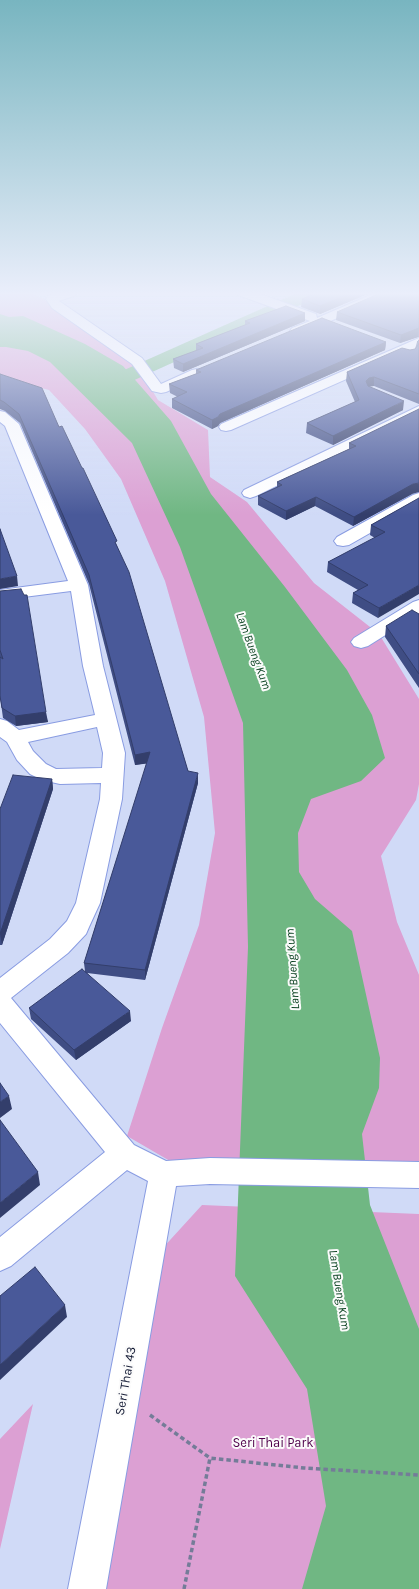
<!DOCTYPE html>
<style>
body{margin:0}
canvas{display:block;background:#d0daf7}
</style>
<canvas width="419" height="1589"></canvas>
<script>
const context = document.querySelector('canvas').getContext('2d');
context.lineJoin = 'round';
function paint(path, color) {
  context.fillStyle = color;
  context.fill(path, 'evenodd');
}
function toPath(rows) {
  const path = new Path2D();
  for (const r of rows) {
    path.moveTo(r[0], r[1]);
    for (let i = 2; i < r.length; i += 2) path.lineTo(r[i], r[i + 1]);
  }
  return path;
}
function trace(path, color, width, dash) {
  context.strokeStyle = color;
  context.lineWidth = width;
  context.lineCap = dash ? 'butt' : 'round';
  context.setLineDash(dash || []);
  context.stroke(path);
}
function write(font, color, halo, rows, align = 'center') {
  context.font = font + ' Karla,sans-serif';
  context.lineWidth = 4;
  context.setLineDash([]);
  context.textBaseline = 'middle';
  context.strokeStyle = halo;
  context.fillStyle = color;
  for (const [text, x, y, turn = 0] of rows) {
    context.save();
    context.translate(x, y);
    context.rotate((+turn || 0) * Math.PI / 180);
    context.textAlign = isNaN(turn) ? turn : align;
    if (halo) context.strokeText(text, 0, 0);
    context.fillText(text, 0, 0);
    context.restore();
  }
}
paint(toPath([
 [0,292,29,292,42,298,133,358,158,400,208,430,210,477,247,502,314,583,379,634,419,699,419,784,416,800,381,856,397,922,419,975,419,1164,170,1161,127,1136,162,1028,199,925,215,833,204,717,165,581,121,479,85,429,49,390,0,377],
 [202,1205,419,1214,419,1589,98,1589,160,1251],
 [33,1404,0,1549,0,1439]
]), '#dca0d3');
paint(toPath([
 [0,314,9,317,23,316,85,344,123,366,171,421,211,494,285,587,347,670,372,715,385,758,361,781,311,799,298,833,299,872,315,899,352,931,380,1058,379,1088,362,1134,370,1205,419,1329,419,1589,302,1589,326,1506,307,1389,235,1276,248,947,243,723,180,547,132,443,50,362,28,351,6,347,0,347]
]), '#70b783');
paint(toPath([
 [299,292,322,292,320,296,119,387,112,389,105,387,87,376,85,372,87,368,94,366,101,368,113,375,299,292]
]), '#70b783');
const minor = toPath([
 [59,292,78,292,76,295,59,301,142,358,161,384,192,370,197,369,202,370,204,373,202,376,166,392,161,393,152,391,132,364,52,308,46,299,48,296,59,292],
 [236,292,255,292,316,314,317,318,377,292,394,292,392,295,297,335,292,334,290,331,292,328,310,321,238,295,236,292],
 [419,338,419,347,231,430,226,431,221,430,219,427,221,424,419,338],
 [419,406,419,416,256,496,250,498,244,496,242,493,244,490,419,406],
 [0,411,5,412,19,424,88,585,103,666,125,753,122,799,100,903,89,927,86,934,68,953,11,998,134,1145,166,1161,210,1158,419,1162,419,1188,210,1184,176,1186,106,1589,68,1589,148,1181,127,1170,11,1266,0,1271,0,1237,105,1152,0,1023,0,978,50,939,67,921,76,903,100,799,101,783,60,784,42,780,30,774,17,760,7,742,0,737,0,719,7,721,19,730,95,715,83,666,71,591,0,600,0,590,68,581,5,426,0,422,0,411],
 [97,727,103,753,102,768,56,769,46,764,33,751,28,742,97,727],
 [419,493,419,505,349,545,343,546,337,545,334,541,337,537,413,495,419,493],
 [419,600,419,614,368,646,361,648,354,646,351,642,354,638,413,602,419,600]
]);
trace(minor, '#899ce2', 2);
trace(toPath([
 [150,1415,210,1458],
 [184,1589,210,1458,304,1468,419,1475]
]), '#747c98', 3.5, [4.5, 3]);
paint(minor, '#fff');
paint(toPath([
 [319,292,372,292,320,314,301,307,302,299],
 [419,292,419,337,418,337,400,343,336,320,337,312],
 [305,313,305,321,183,372,174,368,173,359,196,351,196,344,245,325,245,321],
 [419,340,419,404,374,386,368,386,403,410,333,445,306,433,307,423,355,402,346,381,347,372,410,350,415,349,417,342],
 [386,342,385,350,220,423,218,426,212,429,172,408,172,399,178,397,170,393,169,384,196,374,196,370],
 [0,374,59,427,117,546,188,771,198,783,145,980,87,973,131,1021,76,1060,31,1019,29,1008,85,971,84,963,147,763,135,765,89,584,20,423,5,411,0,409],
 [419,409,412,494,353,526,315,506,286,520,258,505,258,496,277,487,277,482,349,449,349,443],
 [419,498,378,618,352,603,353,593,358,590,327,572,328,562,375,538,370,535,371,525],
 [0,591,48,722,16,726,3,718,0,696],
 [419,614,419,688,385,637,386,626],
 [52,779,53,789,2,945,0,945,0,809]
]), '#3f4d84');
paint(toPath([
 [353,292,372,292,320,314,320,306],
 [305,313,305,321,183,372,183,364],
 [419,328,418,337,400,343,401,335],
 [386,342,385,350,220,423,218,426,212,429,212,420,220,414],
 [374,377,374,386,368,387,366,381,369,378],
 [404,401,403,410,333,445,333,436],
 [419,483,419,492,412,494,353,526,354,517,413,484],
 [316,497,315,506,286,520,286,511],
 [17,576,18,586,0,589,0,579],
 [419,585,419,594,378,618,379,608],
 [46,712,48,722,16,726,15,716],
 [150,752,151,763,135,765,135,755],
 [198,773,198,783,145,980,145,970],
 [52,779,53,789,2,945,0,934],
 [130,1011,131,1021,76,1060,74,1050],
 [9,1096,12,1109,0,1118,0,1102],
 [38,1172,40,1185,0,1218,0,1203],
 [65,1305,67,1317,0,1380,0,1365]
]), '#333e6b');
const building = toPath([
 [319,292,353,292,320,306,302,299,319,292],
 [383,292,419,292,419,328,401,335,337,312,383,292],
 [286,306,305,313,183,364,173,359,203,348,196,344,250,323,245,321,286,306],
 [322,318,386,342,220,414,218,417,212,420,172,399,187,392,169,384,201,372,196,370,322,318],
 [419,340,419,394,374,377,369,378,366,381,368,386,404,401,333,436,307,423,359,400,347,372,402,348,410,350,415,349,419,344,417,342,419,340],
 [0,374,42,388,59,427,62,426,82,468,83,468,117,541,115,542,129,572,188,771,198,773,145,970,84,963,150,752,135,755,89,575,19,414,4,402,0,400,0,374],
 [419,409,419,483,413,484,354,517,316,497,286,511,258,496,282,485,277,482,356,446,349,443,419,409],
 [419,498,419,585,379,608,353,593,368,585,328,562,385,532,371,525,419,498],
 [0,529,17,576,0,579,0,529],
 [21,589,24,595,27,595,46,712,15,716,2,708,0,696,0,657,3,659,0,650,0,591,21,589],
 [412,610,419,614,419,674,386,626,412,610],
 [13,775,52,779,0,934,0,809,13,775],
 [82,969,130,1011,74,1050,29,1008,82,969],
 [0,1083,9,1096,0,1102,0,1083],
 [0,1120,38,1172,0,1203,0,1120],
 [35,1267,65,1305,0,1365,0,1296,35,1267]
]);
paint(building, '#495999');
trace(building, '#333e6b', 1);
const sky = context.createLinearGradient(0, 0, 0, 515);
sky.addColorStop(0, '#78b5c0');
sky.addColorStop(0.57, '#eaeefb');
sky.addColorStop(1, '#eaeefb00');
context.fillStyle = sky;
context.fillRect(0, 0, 419, 515);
write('italic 12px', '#053e1c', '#fbfbfb', [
 ["Lam Bueng Kum",253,651,70],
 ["Lam Bueng Kum",293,969,-94],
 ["Lam Bueng Kum",339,1290,81]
]);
write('13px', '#141b35', '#fbfbfb', [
 ["Seri Thai 43",126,1381,-80]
]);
write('13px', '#4f004a', '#fbfbfb', [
 ["Seri Thai Park",273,1443]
]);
</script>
